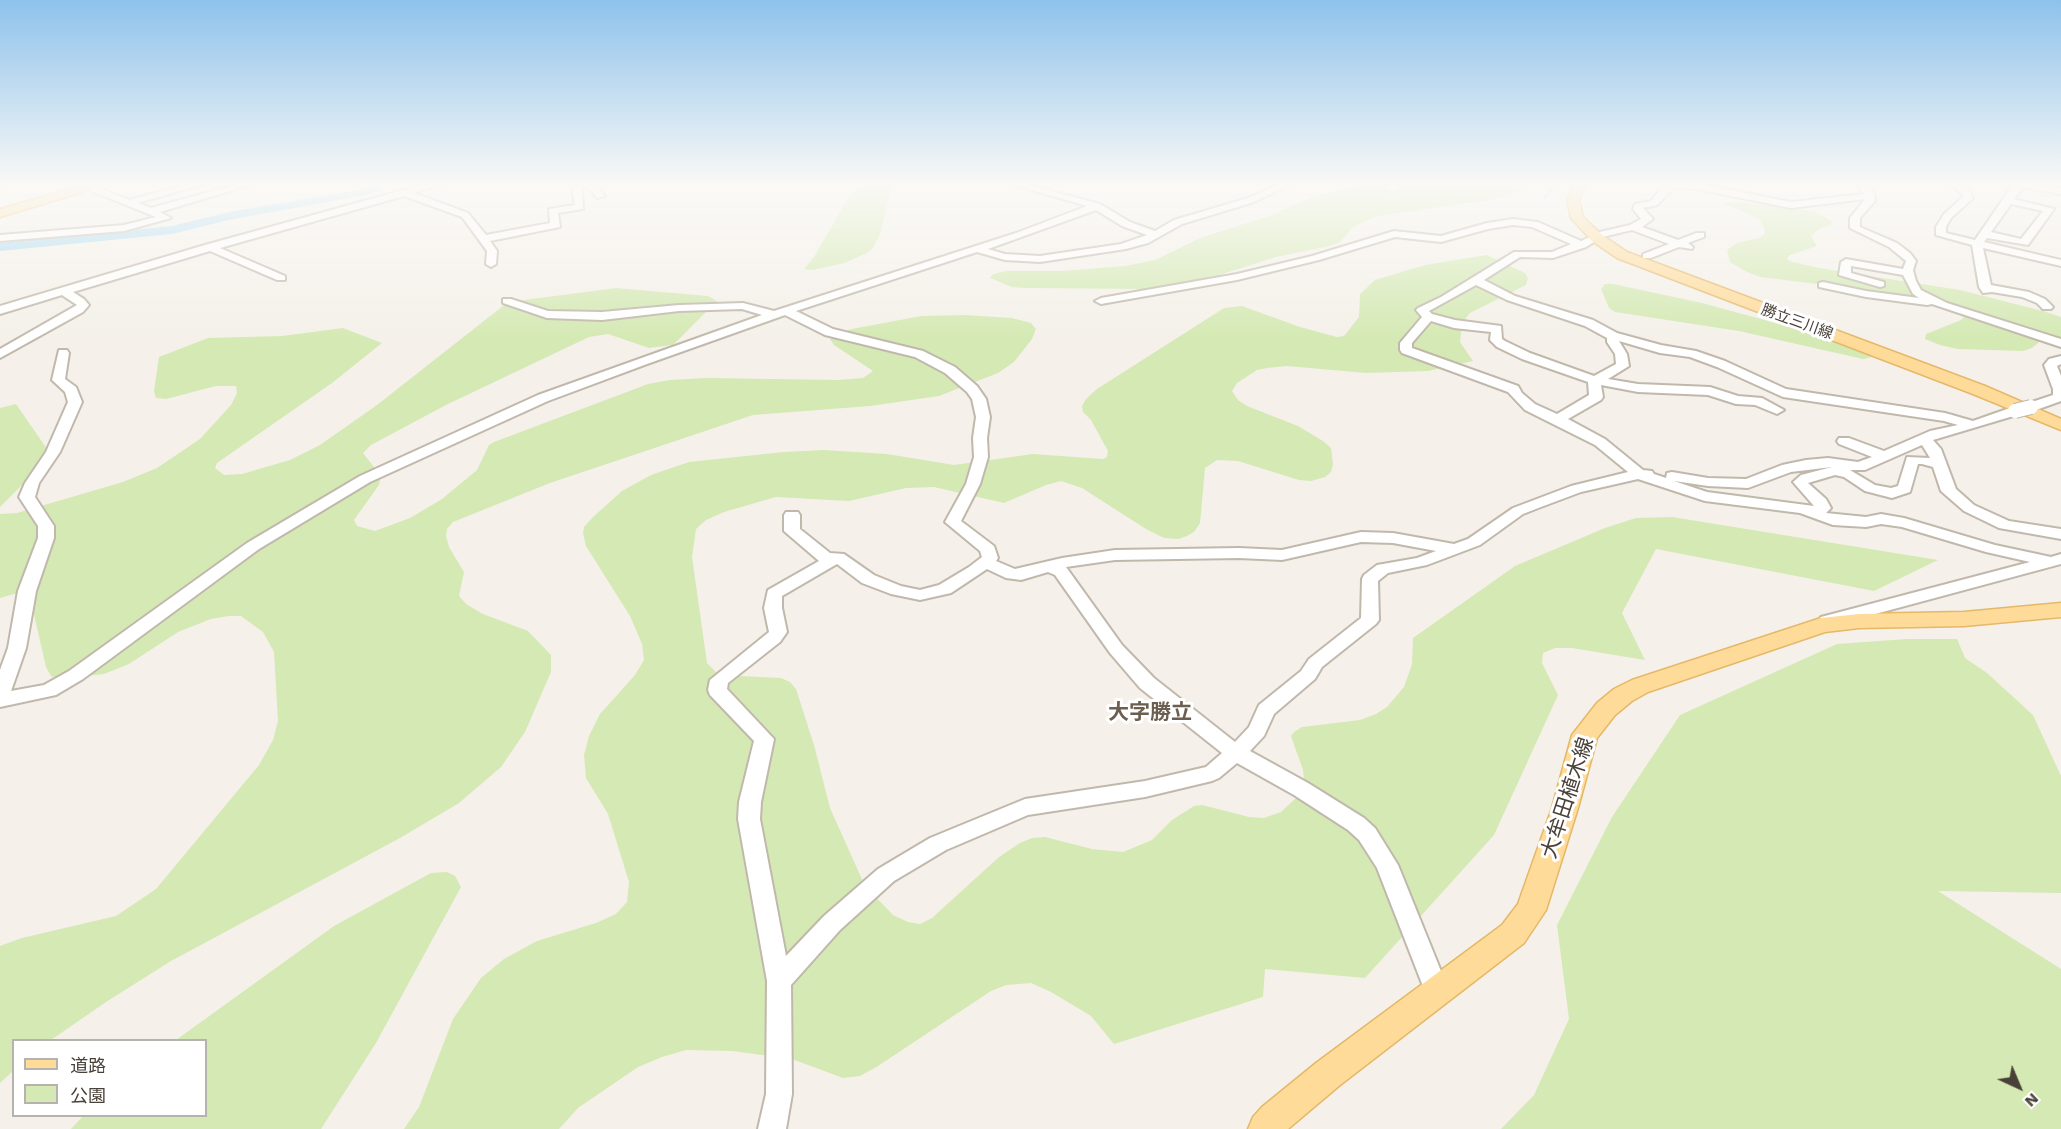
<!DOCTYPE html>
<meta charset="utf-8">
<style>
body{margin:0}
#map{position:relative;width:2061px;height:1129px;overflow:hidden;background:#f5f1ea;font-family:"Work Sans","Noto Sans JP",sans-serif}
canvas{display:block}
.legend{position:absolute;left:12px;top:1039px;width:195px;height:78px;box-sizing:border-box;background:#fff;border:2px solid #b6b3af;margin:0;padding:8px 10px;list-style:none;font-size:18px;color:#494138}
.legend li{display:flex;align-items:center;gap:12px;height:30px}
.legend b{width:30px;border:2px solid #b6b3af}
.north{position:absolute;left:1989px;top:1057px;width:60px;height:60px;-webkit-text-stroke:4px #fff;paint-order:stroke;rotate:136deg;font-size:16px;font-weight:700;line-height:24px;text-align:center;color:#494138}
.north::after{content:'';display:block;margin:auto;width:21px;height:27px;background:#494138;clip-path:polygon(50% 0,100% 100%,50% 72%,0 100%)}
</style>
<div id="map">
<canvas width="2061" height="1129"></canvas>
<ul class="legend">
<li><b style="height:8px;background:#ffdb9a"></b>道路</li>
<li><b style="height:16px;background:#d4e9b3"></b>公園</li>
</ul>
<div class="north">N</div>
</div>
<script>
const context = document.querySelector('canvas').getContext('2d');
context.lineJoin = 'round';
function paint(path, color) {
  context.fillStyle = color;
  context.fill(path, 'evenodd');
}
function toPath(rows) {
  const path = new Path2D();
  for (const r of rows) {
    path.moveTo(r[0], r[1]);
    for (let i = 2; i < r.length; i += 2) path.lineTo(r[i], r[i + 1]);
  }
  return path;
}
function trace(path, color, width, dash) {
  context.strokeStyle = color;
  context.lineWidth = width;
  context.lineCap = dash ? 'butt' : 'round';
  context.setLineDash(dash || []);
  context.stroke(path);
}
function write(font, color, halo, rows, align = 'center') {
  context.font = font + ' "Work Sans","Noto Sans JP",sans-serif';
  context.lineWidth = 6;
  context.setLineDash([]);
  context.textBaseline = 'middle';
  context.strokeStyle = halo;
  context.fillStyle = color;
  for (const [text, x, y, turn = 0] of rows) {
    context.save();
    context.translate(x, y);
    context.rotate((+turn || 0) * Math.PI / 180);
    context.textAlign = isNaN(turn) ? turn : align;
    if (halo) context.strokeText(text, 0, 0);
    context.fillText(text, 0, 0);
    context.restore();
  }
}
paint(toPath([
 [866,183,893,183,880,234,873,248,867,253,844,263,813,270,804,269,814,257,851,193],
 [1394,183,1533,183,1518,191,1491,200,1377,216,1353,227,1340,242,1330,246,1276,257,1191,284,1144,289,1026,288,1012,287,990,278,993,274,1007,271,1062,271,1125,266,1155,260,1200,238,1269,216,1312,197,1348,187],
 [1730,201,1814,211,1832,221,1831,225,1819,229,1811,236,1817,246,1790,255,1787,258,1789,261,1819,268,1960,290,2043,311,2061,317,2061,337,2045,337,2032,348,2023,351,1958,349,1940,345,1925,339,1926,334,1961,320,1964,317,1962,312,1954,308,1849,288,1760,277,1747,272,1730,262,1727,250,1737,243,1759,238,1764,235,1765,230,1759,219,1724,204],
 [1487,255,1525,273,1528,278,1526,285,1470,313,1462,323,1460,342,1473,361,1428,371,1366,373,1287,366,1267,368,1257,370,1237,383,1232,391,1238,400,1247,406,1298,426,1323,441,1331,448,1333,464,1331,472,1325,477,1311,481,1299,480,1238,461,1217,460,1205,468,1200,523,1194,532,1187,536,1178,539,1164,538,1146,529,1082,488,1061,481,1046,485,1004,503,934,487,906,488,849,501,776,497,724,512,706,520,696,529,692,557,707,663,719,675,781,678,790,682,796,689,814,745,830,808,865,886,893,915,908,922,920,924,932,918,999,857,1020,843,1032,838,1045,837,1092,849,1123,852,1152,840,1172,820,1194,806,1202,805,1249,817,1264,818,1281,812,1296,798,1304,780,1303,770,1291,736,1294,732,1302,727,1360,720,1376,714,1387,707,1404,687,1412,664,1413,638,1515,566,1605,528,1636,518,1672,517,1938,560,1874,591,1656,549,1622,613,1645,660,1572,648,1555,648,1543,653,1542,663,1558,695,1494,835,1365,978,1265,969,1263,997,1114,1044,1091,1016,1051,992,1031,983,1006,985,991,991,878,1066,860,1076,843,1078,792,1059,732,1051,686,1050,662,1057,638,1067,578,1108,559,1129,404,1129,419,1107,453,1019,481,978,504,959,537,941,596,923,616,914,627,902,629,882,608,814,586,778,584,755,589,736,600,714,635,675,644,660,642,644,630,616,586,546,583,533,584,527,592,518,622,491,651,475,689,462,784,452,824,450,887,454,954,465,1033,454,1103,459,1107,457,1108,451,1091,420,1083,412,1082,406,1086,399,1097,389,1224,308,1242,306,1300,327,1337,337,1344,336,1359,317,1360,294,1375,280,1425,265],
 [1605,284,1613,284,1702,303,1783,325,1861,349,1870,353,1872,357,1863,359,1739,331,1615,312,1609,308,1601,289],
 [616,288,708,296,717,301,673,345,649,348,608,334,589,337,446,405,371,445,363,453,381,476,379,485,354,520,357,526,375,531,410,518,442,499,477,470,489,445,494,442,648,384,670,380,707,378,838,380,863,378,873,371,834,345,830,339,832,336,852,329,921,316,965,315,1012,318,1031,323,1036,329,1032,339,1014,362,998,373,939,396,870,406,753,415,550,483,453,522,447,529,446,536,449,547,464,572,459,596,466,604,483,614,528,631,551,655,551,672,525,732,501,767,459,803,400,838,171,961,106,1002,51,1040,14,1040,13,1071,0,1083,0,946,22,938,116,916,156,889,259,765,273,740,278,721,274,652,263,632,241,616,229,616,211,619,178,632,129,664,104,674,59,679,51,676,46,667,30,597,14,594,0,598,0,514,17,513,123,482,157,468,200,439,231,405,237,393,236,386,216,386,166,399,156,398,154,391,159,357,208,338,282,336,343,328,382,343,332,383,217,463,215,468,224,475,242,474,290,460,320,445,377,405,508,302],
 [16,404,47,449,47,460,0,507,0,408],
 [1907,639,1957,639,1965,658,1987,673,2033,715,2061,776,2061,893,1938,891,2061,969,2061,1129,1501,1129,1534,1095,1569,1019,1557,925,1612,817,1680,715,1837,644],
 [447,872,455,876,461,887,376,1043,321,1129,71,1129,83,1116,206,1116,206,1040,176,1040,334,926,431,873]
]), '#d4e9b3');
trace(toPath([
 [1545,198,1553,188,1552,183]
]), '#a7d8f1', 2);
paint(toPath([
 [374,183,384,183,379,191,366,195,229,220,172,234,0,251,0,243,172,226,229,212,364,189,371,187,374,183]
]), '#a7d8f1');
const minor = toPath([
 [0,183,9,183,0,187,0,183],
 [192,183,207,183,138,203,151,208,242,183,257,183,160,212,171,218,124,231,0,241,0,235,124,225,156,217,86,189,86,185,92,185,129,200,192,183],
 [429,183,444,183,414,193,468,213,486,235,550,223,549,209,575,205,572,188,581,183,595,183,605,196,597,198,588,187,582,189,583,209,558,213,560,227,490,241,497,251,496,264,491,267,486,264,487,251,462,217,404,196,220,248,285,276,285,280,277,280,210,251,73,292,84,299,89,305,83,312,0,358,0,349,77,305,62,295,0,314,0,306,205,245,429,183],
 [1007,183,1022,183,1100,204,1130,222,1155,231,1174,220,1248,198,1282,183,1294,183,1254,202,1182,224,1148,243,1126,249,1040,262,1005,260,977,252,796,311,833,329,923,351,955,367,977,386,986,399,990,417,987,438,988,457,980,484,961,521,994,546,998,558,996,561,1015,569,1062,558,1115,550,1239,548,1282,550,1361,532,1393,533,1454,544,1468,539,1513,508,1571,486,1628,472,1595,445,1525,410,1508,392,1402,353,1400,350,1400,343,1422,317,1416,310,1418,308,1441,297,1514,252,1552,252,1571,244,1532,227,1513,225,1488,229,1441,242,1395,237,1319,260,1237,280,1101,304,1095,301,1101,298,1237,274,1312,256,1394,231,1441,236,1487,223,1513,219,1538,222,1581,241,1590,237,1591,234,1630,225,1641,219,1633,209,1635,204,1651,201,1664,185,1670,183,1696,183,1791,202,1864,194,1856,183,1866,183,1874,192,1875,201,1860,218,1860,227,1897,243,1910,253,1916,261,1913,270,1916,281,1921,290,1947,303,2061,339,2061,347,1932,304,1927,305,1866,297,1819,287,1819,283,1823,282,1866,291,1919,298,1913,294,1903,275,1851,266,1851,273,1884,282,1884,286,1880,287,1839,275,1841,262,1846,259,1903,269,1906,261,1889,247,1850,228,1850,218,1865,199,1791,208,1696,189,1674,188,1657,205,1643,208,1653,219,1642,227,1678,240,1696,233,1704,233,1704,237,1688,243,1693,247,1692,249,1679,247,1651,258,1643,258,1643,254,1669,244,1632,230,1602,237,1586,247,1553,258,1520,257,1484,280,1515,296,1593,320,1617,333,1661,345,1696,351,1725,361,1786,389,1945,413,1973,421,2010,408,2020,408,2022,411,2020,414,1933,440,1941,449,1956,489,1974,505,2009,521,2061,529,2061,539,1999,528,1964,511,1941,491,1933,467,1922,464,1918,464,1910,492,1892,498,1865,491,1844,477,1835,475,1808,483,1826,499,1831,508,1826,513,1866,517,1881,514,1904,518,1995,545,2051,557,2061,554,2061,564,1827,627,1821,625,1818,621,1821,617,2030,562,1986,552,1902,527,1881,524,1866,527,1833,525,1800,513,1705,501,1638,479,1581,492,1541,507,1523,514,1480,545,1427,565,1388,573,1378,581,1379,620,1376,624,1322,667,1315,679,1274,714,1264,736,1250,751,1308,783,1364,818,1375,828,1398,865,1449,991,1446,999,1437,1002,1428,999,1377,868,1359,840,1348,830,1294,795,1237,763,1219,778,1212,781,1145,797,1028,815,946,850,894,881,840,930,791,985,792,1094,786,1129,758,1129,766,1094,767,981,738,819,739,802,754,741,710,695,708,690,710,680,769,632,764,608,768,590,819,561,784,531,784,515,786,512,798,512,800,515,800,529,830,553,844,554,874,575,901,586,920,590,939,585,969,567,982,557,980,551,945,522,966,484,974,457,973,438,976,417,972,399,967,392,945,373,915,357,825,335,785,315,647,364,548,401,370,482,259,549,83,679,56,695,0,707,0,670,8,648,18,591,38,538,38,526,19,497,25,483,46,452,68,402,65,392,52,380,59,350,67,350,69,353,65,379,76,387,82,402,60,452,39,483,35,497,54,526,54,538,36,591,26,648,11,691,44,685,69,671,247,543,360,476,538,395,762,315,742,309,679,311,602,320,547,318,503,303,503,299,511,299,548,311,602,312,679,305,743,303,774,311,1016,233,1087,206,1007,183],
 [1096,210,1122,226,1147,235,1121,244,1040,256,1005,254,988,249,1096,210],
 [1476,285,1507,300,1585,326,1607,338,1607,342,1615,354,1616,364,1594,376,1530,353,1505,341,1502,339,1501,326,1455,320,1432,314,1429,311,1476,285],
 [1431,321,1454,328,1491,332,1490,340,1497,347,1522,359,1588,382,1589,395,1557,414,1535,404,1522,393,1518,386,1412,348,1412,343,1431,321],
 [1619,341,1660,353,1690,357,1717,367,1783,397,1944,421,1958,425,1930,431,1884,451,1849,438,1839,438,1837,441,1839,444,1872,457,1858,462,1828,458,1806,460,1782,465,1746,479,1708,478,1672,472,1667,473,1666,478,1654,474,1652,471,1643,470,1605,439,1568,419,1601,400,1603,397,1601,385,1638,392,1708,395,1736,404,1755,405,1777,414,1784,410,1762,398,1738,396,1710,387,1638,384,1608,379,1629,366,1627,354,1619,341],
 [1922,445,1930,458,1907,457,1898,486,1891,488,1875,485,1850,470,1865,470,1922,445],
 [1832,467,1801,475,1793,482,1814,506,1707,492,1674,481,1708,486,1748,488,1791,472,1832,467],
 [1361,542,1393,543,1436,551,1417,558,1377,565,1364,575,1362,579,1361,618,1309,659,1301,671,1259,705,1249,727,1235,742,1154,678,1122,645,1066,567,1115,560,1239,558,1282,560,1361,542],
 [837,564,862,583,891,594,920,600,951,593,987,569,1006,578,1021,580,1048,572,1055,575,1110,653,1140,688,1222,753,1206,767,1145,781,1025,799,930,838,878,869,824,916,786,956,760,819,761,802,774,739,727,689,728,683,780,642,787,632,782,608,782,596,837,564],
 [1393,183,1403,183,1395,191,1389,191,1387,189,1393,183],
 [1948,183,1959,183,1970,191,1973,198,1951,218,1946,227,1946,233,1975,240,2014,183,2033,183,2061,188,2061,194,2023,187,2014,199,2054,209,2028,245,1987,238,1984,242,2061,260,2061,266,1983,248,1991,285,2029,292,2045,299,2053,307,2051,309,2043,309,2037,303,2022,297,1992,292,1983,293,1979,287,1972,245,1936,235,1936,227,1944,214,1963,197,1962,194,1948,183],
 [2011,204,2043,211,2021,239,1991,232,2011,204],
 [2061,356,2061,364,2057,366,2061,376,2061,401,2036,410,2026,410,2024,407,2026,404,2053,395,2053,389,2044,365,2049,359,2061,356]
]);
const major = toPath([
 [90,183,108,183,106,185,0,217,0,209,90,183],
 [1574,183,1586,183,1579,200,1583,217,1602,235,1627,252,1985,386,2061,419,2061,430,1973,394,1617,258,1592,241,1571,218,1567,200,1574,183],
 [2061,603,2061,617,1964,626,1859,628,1825,632,1648,692,1632,701,1615,715,1597,738,1578,808,1546,910,1524,943,1340,1085,1288,1129,1248,1129,1253,1117,1262,1107,1316,1063,1502,925,1518,904,1552,808,1572,735,1597,703,1614,689,1632,680,1821,618,1859,614,1964,612,2061,603]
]);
trace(minor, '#c1b8ac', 4);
trace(major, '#e5b868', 3);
paint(minor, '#fff');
paint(major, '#ffdb9a');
const minorBridge = toPath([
 [2015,411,2031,407]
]);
trace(minorBridge, '#c1b8ac', 16, []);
trace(minorBridge, '#fff', 14);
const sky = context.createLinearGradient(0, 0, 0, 341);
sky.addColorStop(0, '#8ec2ec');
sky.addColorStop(0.54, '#faf9f6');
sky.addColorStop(1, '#faf9f600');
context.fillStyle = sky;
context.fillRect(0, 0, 2061, 341);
write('15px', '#494138', '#fff', [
 ["勝立三川線",1797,322,20]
]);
write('bold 21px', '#6c5f4f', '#fff', [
 ["大字勝立",1150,713]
]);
write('21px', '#494138', '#fff', [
 ["大牟田植木線",1568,798,-72]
]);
</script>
